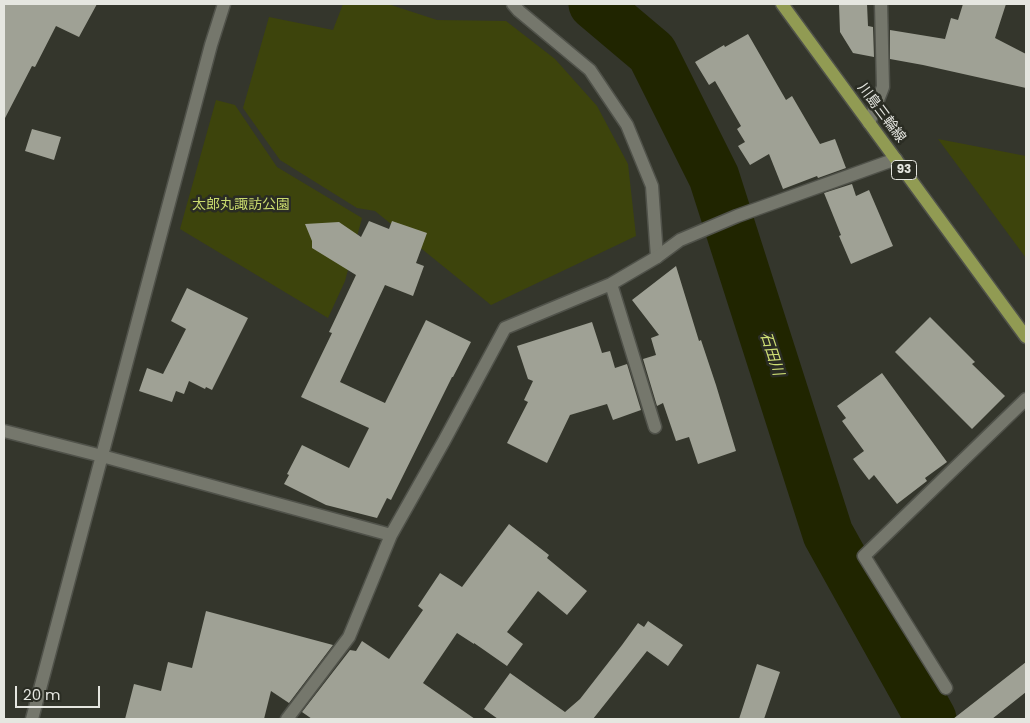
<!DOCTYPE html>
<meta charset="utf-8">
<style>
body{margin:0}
#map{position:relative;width:1030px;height:723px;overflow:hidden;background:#34362c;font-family:Poppins,sans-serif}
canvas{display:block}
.frame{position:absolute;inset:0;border:5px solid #e5e6e0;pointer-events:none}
.scale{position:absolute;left:15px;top:686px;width:85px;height:22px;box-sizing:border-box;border:2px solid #e5e6e0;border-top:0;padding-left:6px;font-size:15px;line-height:18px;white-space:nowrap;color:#e5e6e0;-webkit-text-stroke:4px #2a2c23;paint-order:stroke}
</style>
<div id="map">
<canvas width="1030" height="723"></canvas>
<div class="frame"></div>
<div class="scale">20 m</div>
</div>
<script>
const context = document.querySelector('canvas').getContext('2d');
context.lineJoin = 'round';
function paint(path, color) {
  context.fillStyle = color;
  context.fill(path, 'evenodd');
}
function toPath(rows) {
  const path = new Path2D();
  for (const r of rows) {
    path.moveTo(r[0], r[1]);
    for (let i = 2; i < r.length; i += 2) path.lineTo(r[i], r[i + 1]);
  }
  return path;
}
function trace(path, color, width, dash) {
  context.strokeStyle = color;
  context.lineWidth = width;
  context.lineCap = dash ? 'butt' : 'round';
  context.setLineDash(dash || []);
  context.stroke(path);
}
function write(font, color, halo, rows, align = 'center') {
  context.font = font + ' Poppins,"Noto Sans JP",sans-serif';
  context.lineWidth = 5;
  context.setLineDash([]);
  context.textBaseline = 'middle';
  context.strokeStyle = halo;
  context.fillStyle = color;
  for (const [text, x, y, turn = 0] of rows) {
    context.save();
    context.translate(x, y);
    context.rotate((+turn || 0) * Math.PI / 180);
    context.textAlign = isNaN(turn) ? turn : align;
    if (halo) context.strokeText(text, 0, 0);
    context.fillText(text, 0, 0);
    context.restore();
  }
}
paint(toPath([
 [343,4,388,4,437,20,506,21,555,59,597,106,628,164,636,236,491,305,375,211,357,208,280,160,243,108,269,17,333,30],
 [216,100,235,105,277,167,362,218,345,281,328,318,180,229],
 [938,139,1026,156,1026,258]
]), '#3d440c');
trace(toPath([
 [594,4,652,53,714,177,828,534,931,719]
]), '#202500', 51);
paint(toPath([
 [4,4,97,4,79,37,56,26,35,67,32,66,4,120],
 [839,4,867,4,868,26,873,27,874,57,853,53,840,32],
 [963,4,1006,4,995,38,1026,54,1026,88,923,65,890,59,890,30,945,39,951,18,958,20],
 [748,34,786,100,792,96,820,144,835,139,846,168,818,178,817,176,783,189,769,154,750,165,738,146,745,142,737,129,741,126,715,81,709,85,695,62,724,45,725,47],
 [32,129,61,137,54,160,25,151],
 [852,184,856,196,869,190,893,246,851,264,839,236,841,235,824,193],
 [369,221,389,229,392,221,427,233,416,263,424,266,413,296,385,285,340,382,385,403,426,320,471,342,453,377,452,377,391,500,387,498,377,518,326,505,284,484,289,475,287,474,302,445,349,468,369,428,301,397,332,333,329,332,356,275,312,248,312,241,305,224,339,222,361,237],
 [676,266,699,341,701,340,716,385,736,451,698,464,689,437,676,441,663,403,657,406,643,359,656,355,651,338,659,335,632,300],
 [187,288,248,318,212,390,206,387,205,389,189,381,184,394,176,391,172,402,139,391,147,368,163,374,186,329,171,321],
 [930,317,975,362,972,364,1005,396,972,429,895,352],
 [592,322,602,353,610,351,615,368,627,364,641,410,613,420,607,404,570,415,547,463,507,443,528,402,524,400,533,381,528,379,517,346],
 [882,373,947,462,925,478,927,481,897,504,874,475,869,480,853,459,864,451,842,421,846,418,837,406],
 [509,524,549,555,547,558,587,591,567,615,538,591,507,632,523,644,507,666,474,643,474,644,457,633,423,683,475,719,312,719,302,712,350,650,356,651,362,641,389,659,423,610,418,606,440,573,462,587],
 [206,611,333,645,289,703,271,691,264,719,125,719,134,684,161,691,168,662,192,668],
 [648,621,683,645,668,666,647,651,593,719,498,719,484,709,510,673,565,712,580,699,622,645,638,623,644,627],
 [1026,662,1026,692,992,719,953,719],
 [757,664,780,672,764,719,739,719]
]), '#9fa195');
const lane = toPath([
 [513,4,519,11,590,70,627,125,652,186,657,257],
 [869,123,883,87,881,4]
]);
const street = toPath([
 [611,284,655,427],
 [4,431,102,456,391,535],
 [946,688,864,556,1026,399],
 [32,719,211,45,224,4],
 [287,719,349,637,391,535,444,441,505,328,611,284,657,257,680,240,737,216,896,159]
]);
const primary = toPath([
 [782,4,1026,337]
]);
trace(lane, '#50524a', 15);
trace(street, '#50524a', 15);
trace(primary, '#50524a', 15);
trace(lane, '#75776c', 12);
trace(street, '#75776c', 12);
trace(primary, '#919b53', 12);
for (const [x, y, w] of [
 [904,170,25]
]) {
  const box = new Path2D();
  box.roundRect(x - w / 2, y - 9.5, w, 19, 4);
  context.fillStyle = '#2a2c23';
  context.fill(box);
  trace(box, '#e5e6e0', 1);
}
write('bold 12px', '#e5e6e0', null, [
 ["93",904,170]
]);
write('14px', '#e5e6e0', '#2a2c23', [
 ["川島三輪線",881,113,53]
]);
write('14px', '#c9da6e', '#2a2c23', [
 ["太郎丸諏訪公園",241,205]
]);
write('italic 15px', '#d0e075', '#2a2c23', [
 ["石田川",771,354,72]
]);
</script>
